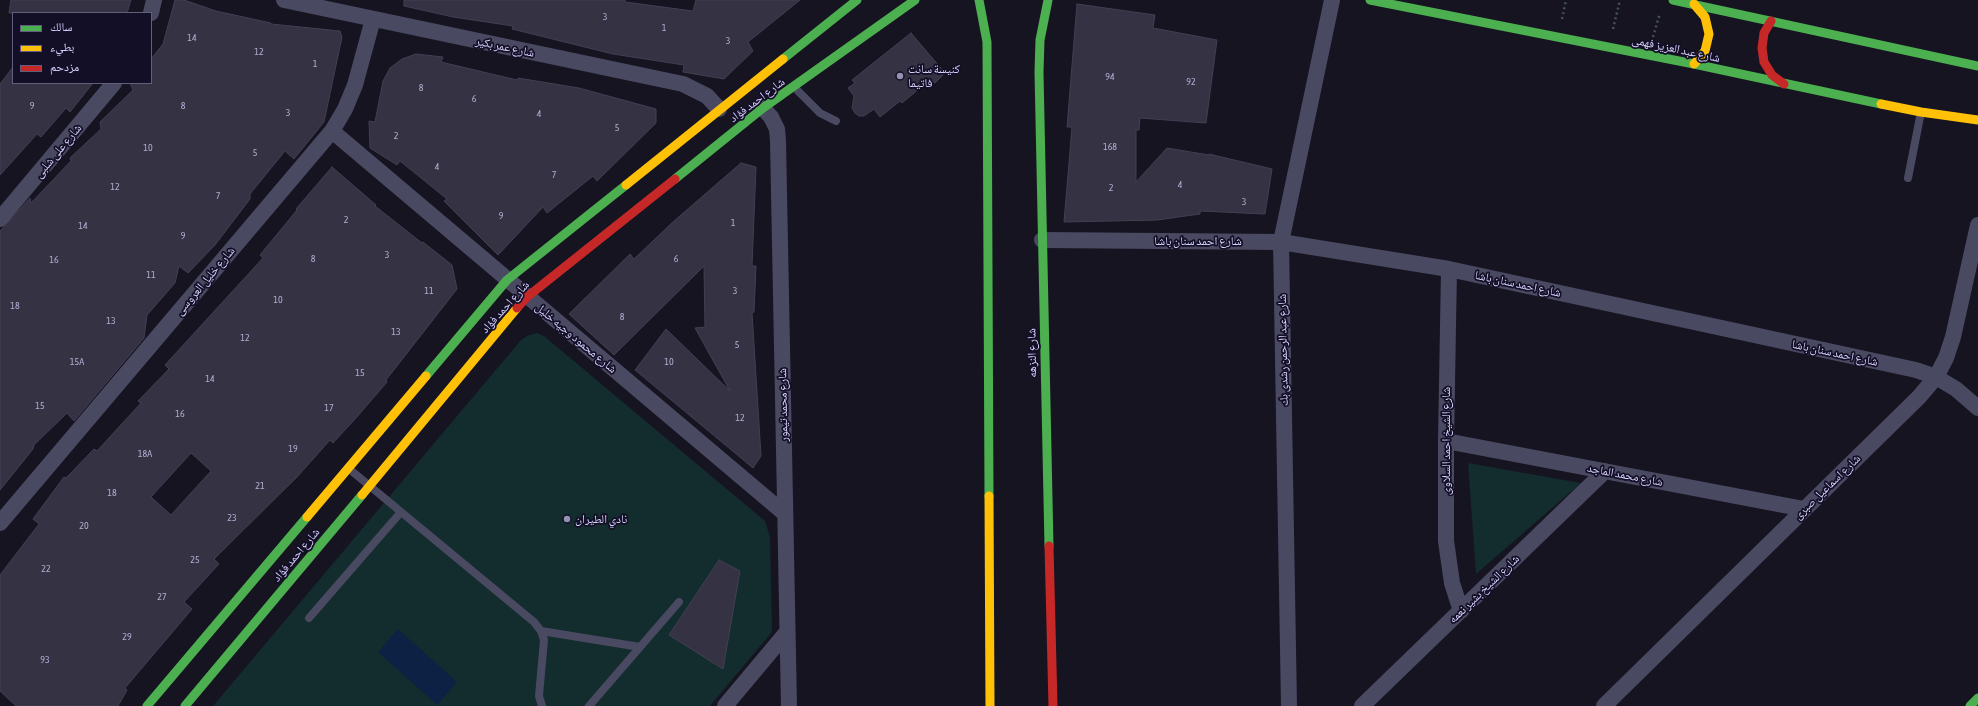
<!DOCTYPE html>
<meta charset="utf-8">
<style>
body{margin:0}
#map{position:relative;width:1978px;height:706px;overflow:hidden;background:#161421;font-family:"Asap Condensed","Noto Naskh Arabic",sans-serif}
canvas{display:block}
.legend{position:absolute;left:12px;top:12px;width:140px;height:72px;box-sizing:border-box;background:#130f26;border:1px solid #625e7d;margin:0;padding:5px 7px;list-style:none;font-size:12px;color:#d9d4ff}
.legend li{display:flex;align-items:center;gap:8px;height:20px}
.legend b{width:20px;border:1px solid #625e7d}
</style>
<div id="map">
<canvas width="1978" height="706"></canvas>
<ul class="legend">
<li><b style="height:5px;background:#4caf50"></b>سالك</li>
<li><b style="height:5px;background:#ffc107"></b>بطيء</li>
<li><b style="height:5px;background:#c62828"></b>مزدحم</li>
</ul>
</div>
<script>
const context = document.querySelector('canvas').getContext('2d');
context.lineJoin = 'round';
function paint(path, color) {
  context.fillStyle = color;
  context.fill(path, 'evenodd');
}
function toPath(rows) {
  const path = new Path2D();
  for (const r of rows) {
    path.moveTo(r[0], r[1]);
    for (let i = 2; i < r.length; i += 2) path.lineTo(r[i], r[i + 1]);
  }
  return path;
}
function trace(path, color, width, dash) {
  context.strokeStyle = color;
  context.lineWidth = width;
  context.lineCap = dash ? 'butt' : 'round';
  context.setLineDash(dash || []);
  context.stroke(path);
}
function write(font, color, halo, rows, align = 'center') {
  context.font = font + ' "Asap Condensed","Noto Naskh Arabic",sans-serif';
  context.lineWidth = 3.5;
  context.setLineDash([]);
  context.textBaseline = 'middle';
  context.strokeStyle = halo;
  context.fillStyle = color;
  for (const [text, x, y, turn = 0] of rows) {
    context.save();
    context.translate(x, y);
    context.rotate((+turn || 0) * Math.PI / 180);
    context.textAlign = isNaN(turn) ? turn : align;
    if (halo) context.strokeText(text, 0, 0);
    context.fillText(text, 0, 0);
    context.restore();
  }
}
paint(toPath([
 [537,333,544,336,765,521,770,537,772,632,710,706,213,706,521,340,527,336],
 [1468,463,1581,483,1476,574]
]), '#132c2d');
paint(toPath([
 [398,629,457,682,437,705,378,652]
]), '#0d2144');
const building = toPath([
 [11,0,131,0,127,13,9,13,11,0],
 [175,0,184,0,216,11,271,23,271,24,340,31,342,37,324,122,294,159,285,151,250,194,250,199,215,245,188,273,179,266,175,283,147,315,144,338,74,421,67,413,34,445,33,449,0,490,0,231,30,198,31,203,71,161,70,158,101,129,100,122,133,90,130,83,151,83,151,59,163,44,175,0],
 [404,0,625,0,625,2,693,11,696,0,800,0,748,42,753,51,724,79,683,72,684,65,613,54,512,29,513,26,453,17,404,6,404,0],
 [1077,4,1155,15,1153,28,1217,40,1206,123,1140,118,1139,130,1136,130,1136,182,1167,148,1209,155,1209,154,1272,169,1265,214,1200,211,1200,214,1157,220,1064,222,1072,127,1067,127,1077,4],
 [911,33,945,73,935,83,931,79,902,103,900,101,880,117,874,109,864,116,859,116,855,113,852,108,854,96,848,88,855,83,852,80,911,33],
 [416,54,443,57,441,62,517,80,518,78,579,88,656,109,656,123,597,181,593,176,547,213,543,207,498,255,444,201,447,199,400,161,397,165,370,148,369,121,375,122,383,81,390,68,402,59,416,54],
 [13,67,13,83,93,83,70,112,66,108,41,137,37,134,0,175,0,84,13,67],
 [741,163,756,167,752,266,756,266,754,312,752,313,761,456,753,468,635,370,666,329,730,391,695,328,705,327,704,266,614,355,569,314,630,254,634,259,674,221,741,163],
 [332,167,376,205,375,206,422,243,423,242,452,265,457,289,386,380,387,382,356,418,333,443,330,440,297,477,214,559,219,564,184,602,192,609,125,688,127,690,118,706,16,706,0,691,0,575,39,524,33,519,64,477,66,478,94,449,97,451,141,403,138,401,169,369,165,365,263,258,260,255,297,210,296,209,332,167],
 [191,453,211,471,171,515,151,497,191,453],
 [719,560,740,571,723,669,669,635,719,560]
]);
paint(building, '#343243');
trace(building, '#433f54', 1);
trace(toPath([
 [1562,19,1566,0],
 [1613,29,1620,0],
 [1653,37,1660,13]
]), '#44505f', 2.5, [2, 3]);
trace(toPath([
 [794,87,820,113,836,121],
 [1908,178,1921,112],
 [348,468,534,622,541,631,544,640,539,696,542,706],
 [309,618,401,512],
 [541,631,640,647],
 [589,706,679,602]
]), '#4a4962', 8);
trace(toPath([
 [284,0,683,84,707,96,719,109],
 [151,13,154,0],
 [763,108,771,117,777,129,778,141,789,706],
 [332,131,784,513],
 [0,219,114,83],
 [1042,240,1281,242,1449,269,1916,370,1936,377,1956,389,1978,408],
 [1449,269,1446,441,1446,541,1452,583,1461,611],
 [1446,441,1804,509],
 [0,523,332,131,345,109,355,85,373,19],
 [725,706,787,632],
 [1289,706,1281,242,1332,0],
 [1362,706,1605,471],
 [1604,706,1919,397,1936,377,1946,358,1953,337,1978,225]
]), '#4a4962', 16);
trace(toPath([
 [979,0,987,42,989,496],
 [1048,0,1040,40,1039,72,1049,546],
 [1370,0,1694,64,1881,104],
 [1673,0,1978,66],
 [783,59,857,0],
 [675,179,763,108,915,0],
 [426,376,507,280,626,185],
 [147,706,307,517],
 [185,706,362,495],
 [1970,706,1978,698]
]), '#4caf50', 9);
trace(toPath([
 [1694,4,1705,17,1709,34,1705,51,1694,64],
 [1881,104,1921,112,1978,120],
 [626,185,783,59],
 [362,495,517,308],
 [989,496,990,706],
 [307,517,426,376]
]), '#ffc107', 9);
trace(toPath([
 [1771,21,1764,33,1762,48,1764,62,1772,75,1784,84],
 [517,308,527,297,675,179],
 [1049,546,1053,706]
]), '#c62828', 9);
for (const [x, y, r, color] of [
 [900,76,4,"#9591b1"],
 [567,519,4,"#9591b1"]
]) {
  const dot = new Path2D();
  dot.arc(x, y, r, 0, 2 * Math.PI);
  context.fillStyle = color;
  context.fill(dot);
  trace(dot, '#130f26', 1.5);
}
write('10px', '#b0acd0', null, [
 ["3",605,17],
 ["1",664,28],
 ["14",192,38],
 ["3",728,41],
 ["12",259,52],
 ["1",315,64],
 ["94",1110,77],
 ["92",1191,82],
 ["8",421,88],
 ["6",474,99],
 ["9",32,106],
 ["8",183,106],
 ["3",288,113],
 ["4",539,114],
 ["5",617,128],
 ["2",396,136],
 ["168",1110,147],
 ["10",148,148],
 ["5",255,153],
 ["4",437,167],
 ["7",554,175],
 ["4",1180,185],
 ["12",115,187],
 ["2",1111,188],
 ["7",218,196],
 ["3",1244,202],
 ["9",501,216],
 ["2",346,220],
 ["1",733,223],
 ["14",83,226],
 ["9",183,236],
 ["3",387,255],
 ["8",313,259],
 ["6",676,259],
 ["16",54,260],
 ["11",151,275],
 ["11",429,291],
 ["3",735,291],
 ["10",278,300],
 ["18",15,306],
 ["8",622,317],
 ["13",111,321],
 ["13",396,332],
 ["12",245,338],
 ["5",737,345],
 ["15A",77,362],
 ["10",669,362],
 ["15",360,373],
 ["14",210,379],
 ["15",40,406],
 ["17",329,408],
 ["16",180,414],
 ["12",740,418],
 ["19",293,449],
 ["18A",145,454],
 ["21",260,486],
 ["18",112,493],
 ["23",232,518],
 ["20",84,526],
 ["25",195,560],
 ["22",46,569],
 ["27",162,597],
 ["29",127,637],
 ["93",45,660]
]);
write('12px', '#d9d4ff', '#130f26', [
 ["شارع عمر بكير",505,47,12],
 ["شارع عبد العزيز فهمى",1676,49,12],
 ["شارع احمد فؤاد",757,100,-37],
 ["شارع على شلبى",58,151,-50],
 ["شارع احمد سنان باشا",1198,241],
 ["شارع خليل العروسى",205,281,-50],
 ["شارع احمد سنان باشا",1518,284,12],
 ["شارع احمد فؤاد",505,307,-48],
 ["شارع محمود وجيه خليل",576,338,40],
 ["شارع عبد الرحمن رشدى بك",1283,350,-91],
 ["شارع النزهه",1032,353,-91],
 ["شارع احمد سنان باشا",1835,353,12],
 ["شارع محمد تيمور",783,405,-91],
 ["شارع الشيخ احمد السلاوى",1446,441,-90],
 ["شارع محمد الماجد",1625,475,11],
 ["شارع اسماعيل صبرى",1827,487,-44],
 ["شارع احمد فؤاد",296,555,-50],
 ["شارع الشيخ بشير نعمه",1484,589,-44]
]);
write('12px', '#d9d4ff', '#130f26', [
 ["كنيسة سانت",908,69],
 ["فاتيما",908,83],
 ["نادي الطيران",575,519]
], 'left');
</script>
